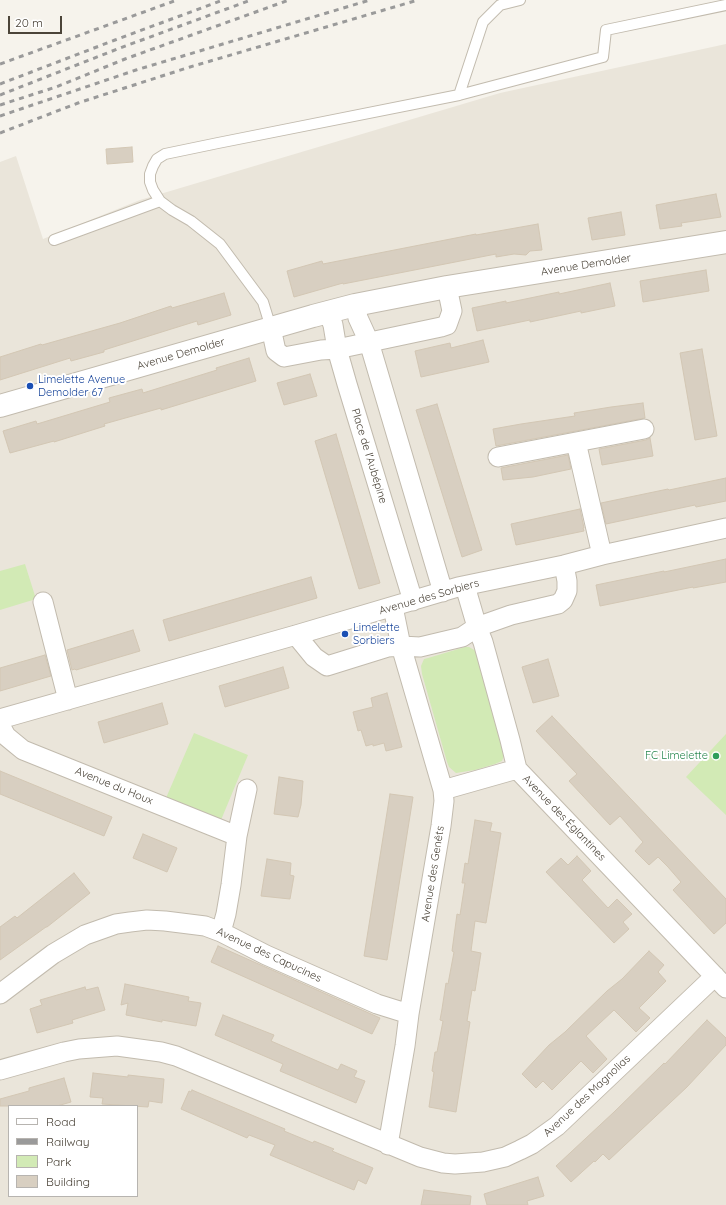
<!DOCTYPE html>
<meta charset="utf-8">
<style>
body{margin:0}
#map{position:relative;width:726px;height:1205px;overflow:hidden;background:#f6f3ec;font-family:Quicksand,sans-serif}
canvas{display:block}
.legend{position:absolute;left:8px;top:1105px;width:130px;height:92px;box-sizing:border-box;background:#fff;border:1px solid #b7b4b0;margin:0;padding:5px 7px;list-style:none;font-size:12px;color:#4b4439}
.legend li{display:flex;align-items:center;gap:8px;height:20px}
.legend b{width:20px;border:1px solid #b7b4b0}
.scale{position:absolute;left:8px;top:16px;width:54px;height:18px;box-sizing:border-box;border:2px solid #4b4439;border-top:0;padding-left:5px;font-size:12px;line-height:14px;white-space:nowrap;color:#4b4439;-webkit-text-stroke:3px #fff;paint-order:stroke}
</style>
<div id="map">
<canvas width="726" height="1205"></canvas>
<ul class="legend">
<li><b style="height:5px;background:#fff"></b>Road</li>
<li><b style="height:5px;background:#9a9a9a"></b>Railway</li>
<li><b style="height:11px;background:#d2eab5"></b>Park</li>
<li><b style="height:11px;background:#d8cfc1"></b>Building</li>
</ul>
<div class="scale">20 m</div>
</div>
<script>
const context = document.querySelector('canvas').getContext('2d');
context.lineJoin = 'round';
function paint(path, color) {
  context.fillStyle = color;
  context.fill(path, 'evenodd');
}
function toPath(rows) {
  const path = new Path2D();
  for (const r of rows) {
    path.moveTo(r[0], r[1]);
    for (let i = 2; i < r.length; i += 2) path.lineTo(r[i], r[i + 1]);
  }
  return path;
}
function trace(path, color, width, dash) {
  context.strokeStyle = color;
  context.lineWidth = width;
  context.lineCap = dash ? 'butt' : 'round';
  context.setLineDash(dash || []);
  context.stroke(path);
}
function write(font, color, halo, rows, align = 'center') {
  context.font = font + ' Quicksand,sans-serif';
  context.lineWidth = 4;
  context.setLineDash([]);
  context.textBaseline = 'middle';
  context.strokeStyle = halo;
  context.fillStyle = color;
  for (const [text, x, y, turn = 0] of rows) {
    context.save();
    context.translate(x, y);
    context.rotate((+turn || 0) * Math.PI / 180);
    context.textAlign = isNaN(turn) ? turn : align;
    if (halo) context.strokeText(text, 0, 0);
    context.fillText(text, 0, 0);
    context.restore();
  }
}
paint(toPath([
 [726,44,726,1205,0,1205,0,162,16,156,43,239,140,200,500,93],
 [9,1106,137,1106,137,1196,9,1196]
]), '#eae5da');
paint(toPath([
 [25,564,36,599,0,610,0,571],
 [465,647,469,647,476,651,504,756,502,761,495,764,475,770,456,773,449,767,447,762,422,674,421,666,424,659,428,658],
 [194,733,248,755,221,820,166,798],
 [726,734,726,815,686,777]
]), '#d2eab5');
const building = toPath([
 [132,147,133,162,107,164,106,149,132,147],
 [716,194,721,217,681,223,682,226,660,229,656,205,716,194],
 [621,212,625,235,592,240,588,218,621,212],
 [538,224,542,250,530,251,526,255,514,254,496,257,496,254,343,284,343,283,294,297,287,271,322,261,323,264,476,234,476,235,538,224],
 [706,270,709,291,643,302,640,281,706,270],
 [610,283,615,306,581,313,581,311,530,322,530,320,477,331,472,308,506,301,506,303,559,292,559,294,610,283],
 [224,293,231,315,198,325,197,321,104,350,104,352,71,361,70,358,0,380,0,357,41,344,42,345,120,323,171,306,172,308,224,293],
 [483,340,489,362,421,377,415,351,450,343,451,348,483,340],
 [702,349,717,436,695,440,680,353,702,349],
 [249,358,256,381,161,410,161,408,104,424,105,426,54,442,54,441,10,453,3,431,36,421,37,424,110,402,109,398,142,389,143,393,217,370,216,368,249,358],
 [310,374,317,396,284,405,277,383,310,374],
 [643,403,645,418,496,446,493,429,521,424,575,416,574,413,611,407,643,403],
 [437,404,482,550,462,557,416,410,437,404],
 [336,434,380,583,359,589,315,441,336,434],
 [650,438,653,456,602,465,599,449,646,440,650,438],
 [568,455,571,469,533,477,503,480,501,468,568,455],
 [726,478,726,501,696,507,695,505,606,524,601,503,668,489,669,490,726,478],
 [580,509,584,528,583,528,584,531,516,545,511,524,580,509],
 [726,559,726,582,693,588,693,587,600,606,596,585,664,571,664,572,726,559],
 [311,577,317,598,169,641,163,620,311,577],
 [133,630,140,651,76,670,75,669,72,670,67,650,133,630],
 [45,655,51,676,0,691,0,668,45,655],
 [548,659,559,696,533,703,522,667,548,659],
 [283,667,289,688,225,707,219,686,283,667],
 [387,693,402,747,386,751,384,743,373,746,373,744,366,746,361,730,358,731,353,712,373,707,371,698,387,693],
 [162,703,168,724,104,743,98,722,162,703],
 [552,716,726,899,726,923,714,934,673,890,681,882,668,867,658,857,649,865,635,851,643,842,620,816,610,825,569,781,577,774,536,731,552,716],
 [0,771,112,817,104,836,0,794,0,771],
 [279,777,303,781,301,805,298,817,274,814,279,777],
 [390,794,413,797,387,960,364,956,390,794],
 [475,820,492,823,490,831,501,833,486,923,475,921,471,951,481,953,475,991,472,990,467,1021,470,1022,456,1112,429,1107,434,1072,432,1071,435,1052,437,1052,443,1021,440,1020,442,1009,446,983,448,984,454,952,452,951,457,914,460,915,465,883,462,883,465,863,468,864,475,820],
 [143,834,177,848,167,872,133,858,143,834],
 [577,856,591,871,582,880,608,908,617,899,632,914,623,922,629,929,614,943,546,872,561,858,568,865,577,856],
 [267,859,291,863,290,875,294,876,290,899,261,896,267,859],
 [74,873,90,893,47,927,46,927,0,960,0,927,15,916,17,918,74,873],
 [218,946,380,1018,372,1034,211,962,218,946],
 [649,951,664,965,658,972,666,981,639,1008,650,1018,636,1032,614,1010,586,1036,607,1059,593,1073,581,1061,552,1090,543,1081,536,1088,522,1074,549,1045,565,1032,607,991,622,979,649,951],
 [125,984,189,997,188,1001,201,1003,196,1026,162,1020,162,1022,126,1015,128,1003,121,1005,125,984],
 [85,987,86,990,98,987,105,1010,72,1020,73,1023,37,1033,30,1009,42,1005,40,1000,85,987],
 [223,1015,274,1035,271,1041,324,1064,338,1070,341,1064,357,1071,354,1077,365,1081,356,1103,280,1071,283,1064,215,1035,223,1015],
 [707,1020,726,1038,726,1045,687,1087,609,1160,603,1154,595,1162,594,1161,571,1182,556,1166,614,1112,664,1063,665,1064,707,1020],
 [93,1073,128,1077,128,1075,164,1079,162,1103,149,1101,148,1107,102,1104,103,1098,90,1097,93,1073],
 [64,1078,71,1102,57,1106,0,1106,0,1099,29,1091,29,1088,64,1078],
 [192,1090,285,1129,284,1131,313,1143,314,1141,334,1149,332,1151,373,1168,366,1184,358,1180,354,1190,270,1155,275,1145,249,1135,247,1138,181,1109,189,1091,191,1092,192,1090],
 [538,1177,544,1196,527,1201,528,1205,487,1205,484,1194,538,1177],
 [424,1190,471,1196,470,1205,421,1205,424,1190]
]);
paint(building, '#d8cfc1');
trace(building, '#d3c7b4', 1);
const service = toPath([
 [459,95,483,22,500,5,520,0],
 [54,240,160,201],
 [271,328,263,302,220,244,191,221,172,210,160,201,153,190,150,182,150,174,153,166,157,159,165,154,218,143,459,95,603,57,606,30,726,5]
]);
const minor = toPath([
 [355,305,358,318,369,342,443,592],
 [328,311,333,325,337,349,347,384,413,601],
 [271,328,276,351,284,357,321,350,337,349,441,327,447,325,452,311,447,287],
 [576,442,602,555],
 [498,457,644,429],
 [465,586,477,627,483,642,510,740,517,769,726,988],
 [43,602,68,700],
 [296,635,314,657,327,666,388,647,401,646,420,647,462,637,477,627,511,615,558,604,563,600,567,591,567,581,564,565],
 [0,719,296,635,458,587,564,565,602,555,726,528],
 [0,725,6,736,23,750,237,836],
 [443,790,517,769],
 [221,932,226,914,231,885,237,836,247,789],
 [0,994,53,954,85,935,116,924,130,922,147,920,165,921,205,926,221,932,266,955,377,1004,409,1014],
 [0,1070,64,1052,79,1049,117,1046,161,1052,176,1056,420,1157,443,1163,455,1164,483,1162,505,1157,520,1150,532,1144,557,1126,715,976],
 [388,1145,405,1046,409,1014,441,826,444,801,443,790,401,646,393,607]
]);
const tertiary = toPath([
 [0,406,313,316,355,305,447,287,726,242]
]);
trace(service, '#c2bbae', 12);
trace(minor, '#c2bbae', 21);
trace(tertiary, '#c2bbae', 24);
trace(service, '#fff', 10);
trace(minor, '#fff', 19);
trace(tertiary, '#fff', 22);
trace(toPath([
 [0,64,177,0],
 [0,84,115,40,223,0],
 [0,95,120,48,251,0],
 [0,105,56,87,125,59,289,0],
 [0,116,136,70,370,0],
 [0,133,78,103,190,67,418,0]
]), '#9a9a9a', 3, [5, 5]);
for (const [x, y, r, color] of [
 [30,386,4,"#1a4fb4"],
 [345,634,4,"#1a4fb4"],
 [716,756,4,"#2e9e5b"]
]) {
  const dot = new Path2D();
  dot.arc(x, y, r, 0, 2 * Math.PI);
  context.fillStyle = color;
  context.fill(dot);
  trace(dot, '#fff', 1.5);
}
write('11px', '#4b4439', '#fff', [
 ["Avenue Demolder",586,265,-9],
 ["Avenue Demolder",181,354,-16],
 ["Place de l'Aubépine",369,456,73],
 ["Avenue des Sorbiers",429,597,-16],
 ["Avenue du Houx",114,786,22],
 ["Avenue des Églantines",564,818,46],
 ["Avenue des Genêts",433,874,-81],
 ["Avenue des Capucines",269,955,25],
 ["Avenue des Magnolias",587,1096,-43]
]);
write('11px', '#164399', '#fff', [
 ["Limelette Avenue",38,380],
 ["Demolder 67",38,393],
 ["Limelette",353,628],
 ["Sorbiers",353,641]
], 'left');
write('11px', '#27864d', '#fff', [
 ["FC Limelette",708,756]
], 'right');
</script>
